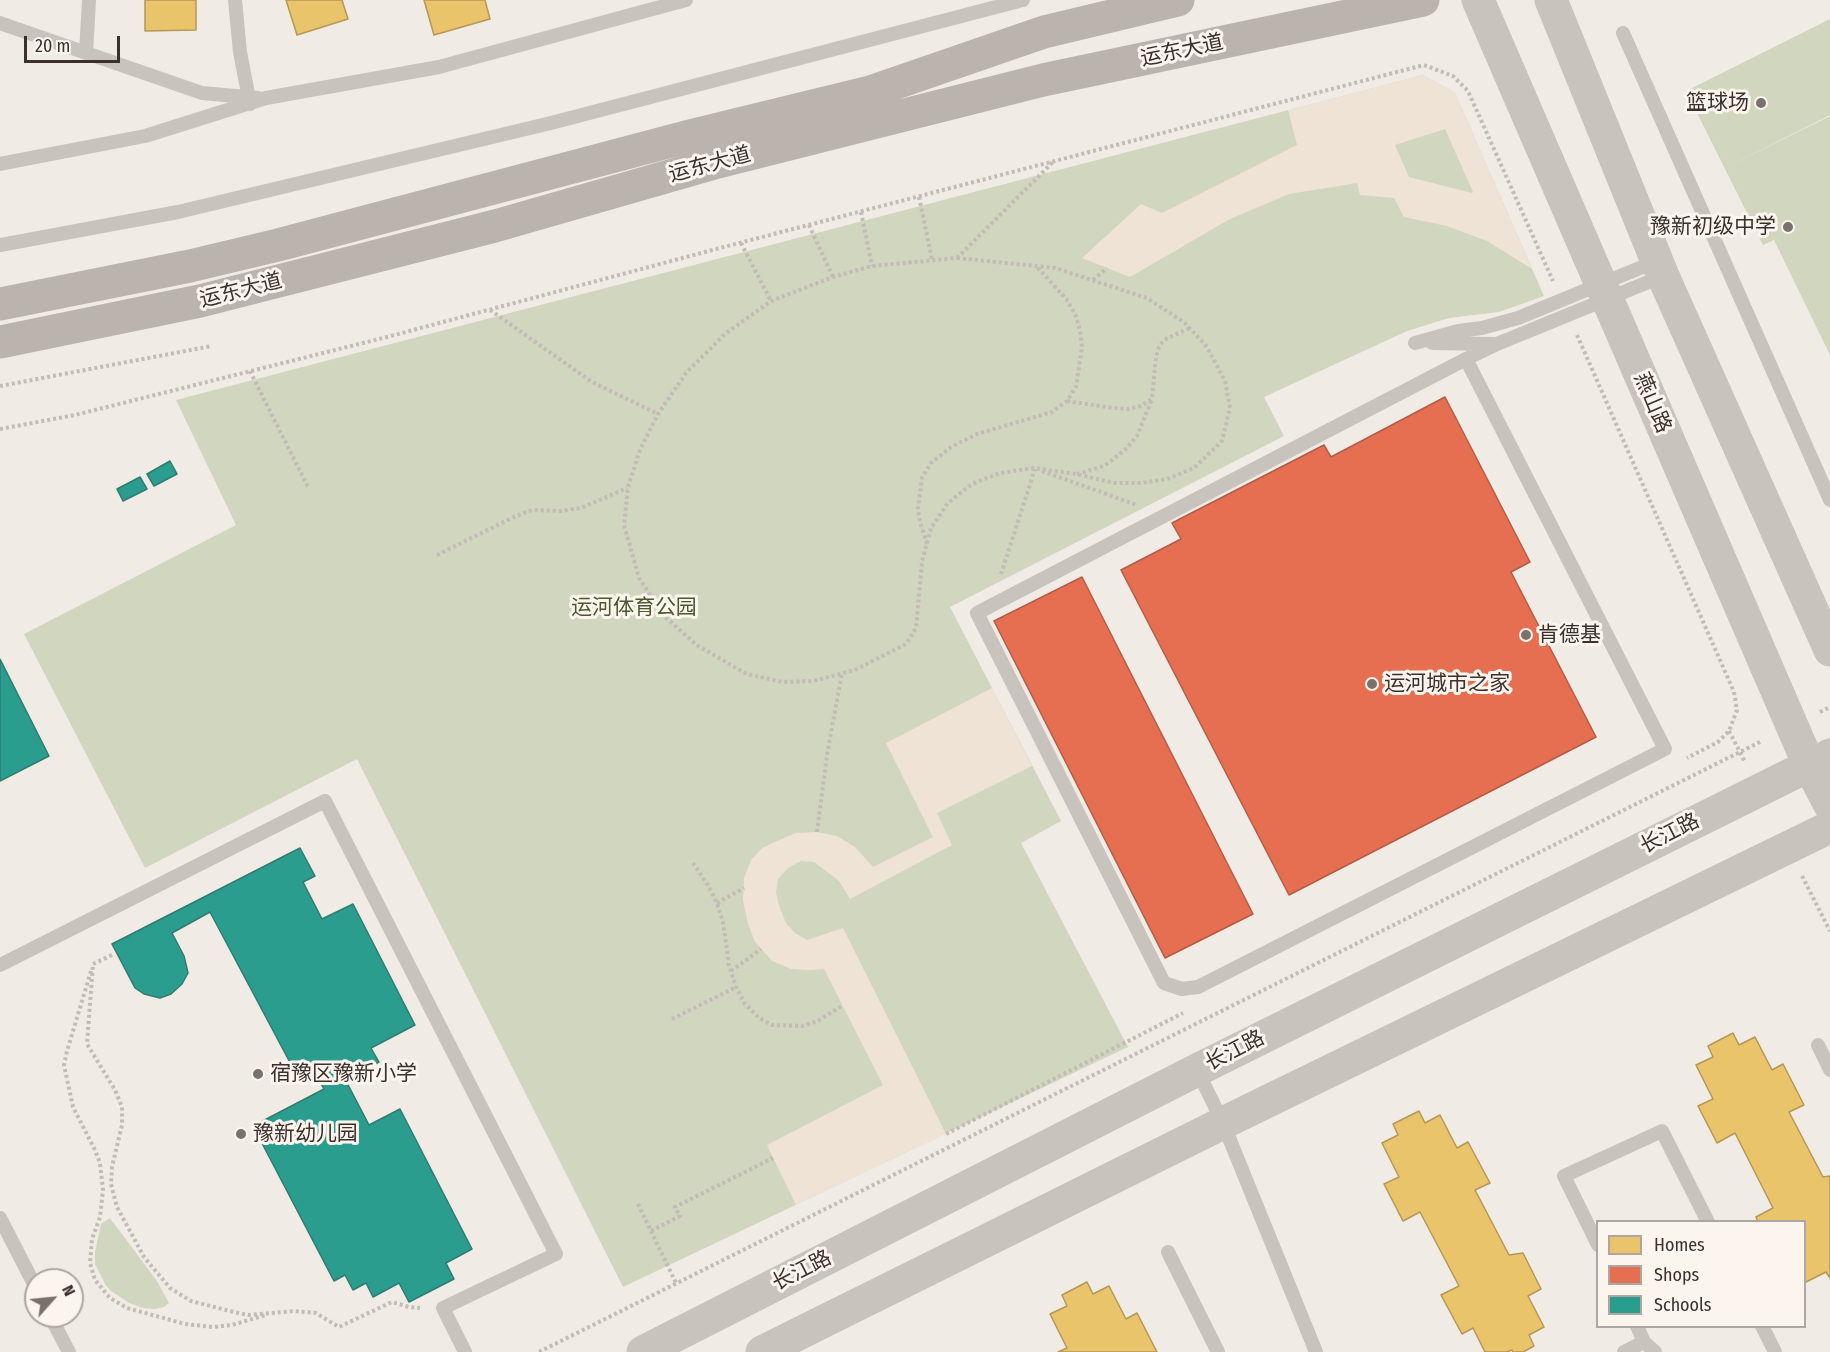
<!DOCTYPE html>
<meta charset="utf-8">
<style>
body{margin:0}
#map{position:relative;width:1830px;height:1352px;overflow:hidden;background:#f0ebe5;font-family:"Fira Sans Condensed",sans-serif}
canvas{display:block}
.legend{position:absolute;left:1596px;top:1220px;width:210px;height:108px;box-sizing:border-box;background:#fbf5ee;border:2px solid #aea6a0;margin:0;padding:8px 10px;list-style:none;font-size:18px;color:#3b302b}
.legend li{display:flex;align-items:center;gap:12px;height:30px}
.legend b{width:30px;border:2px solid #aea6a0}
.north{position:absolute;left:24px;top:1268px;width:60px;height:60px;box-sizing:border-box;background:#fbf5ee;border:2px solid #aea6a0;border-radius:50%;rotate:63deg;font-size:16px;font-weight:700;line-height:24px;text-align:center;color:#3b302b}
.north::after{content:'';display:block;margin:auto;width:21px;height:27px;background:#7a716c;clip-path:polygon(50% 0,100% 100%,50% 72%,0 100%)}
.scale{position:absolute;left:24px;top:36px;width:96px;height:27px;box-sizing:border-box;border:3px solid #3b302b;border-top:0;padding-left:8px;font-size:18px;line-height:21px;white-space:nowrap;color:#3b302b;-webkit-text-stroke:4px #fbf5ee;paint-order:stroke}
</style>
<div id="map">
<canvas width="1830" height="1352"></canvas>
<ul class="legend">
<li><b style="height:16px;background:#e9c46a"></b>Homes</li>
<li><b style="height:16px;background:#e76f51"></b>Shops</li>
<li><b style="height:16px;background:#2a9d8f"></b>Schools</li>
</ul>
<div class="north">N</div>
<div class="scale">20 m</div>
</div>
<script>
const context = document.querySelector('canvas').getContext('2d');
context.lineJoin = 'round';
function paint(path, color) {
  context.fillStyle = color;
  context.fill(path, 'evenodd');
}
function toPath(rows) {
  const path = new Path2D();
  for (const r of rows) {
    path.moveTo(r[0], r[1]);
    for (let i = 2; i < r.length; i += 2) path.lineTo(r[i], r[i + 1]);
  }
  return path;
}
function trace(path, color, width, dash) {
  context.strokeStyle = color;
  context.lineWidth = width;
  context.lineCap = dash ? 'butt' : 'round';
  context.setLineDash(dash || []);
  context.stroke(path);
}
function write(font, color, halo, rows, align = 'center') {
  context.font = font + ' "Fira Sans Condensed","Noto Sans SC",sans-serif';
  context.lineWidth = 6;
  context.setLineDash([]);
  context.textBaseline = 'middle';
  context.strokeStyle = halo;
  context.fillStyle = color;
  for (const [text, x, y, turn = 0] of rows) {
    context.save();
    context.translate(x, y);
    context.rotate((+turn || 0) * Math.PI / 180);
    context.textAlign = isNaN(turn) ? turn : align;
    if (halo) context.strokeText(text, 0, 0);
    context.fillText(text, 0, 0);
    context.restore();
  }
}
paint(toPath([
 [1830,19,1830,115,1727,167,1830,116,1830,355,1774,240,1763,245,1686,91],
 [1423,75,1455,93,1544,296,1499,312,1449,318,1407,331,1264,397,1284,436,950,607,1061,821,1021,843,1128,1047,623,1287,357,759,145,868,24,634,236,525,176,400],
 [110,1218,157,1281,169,1303,164,1307,155,1309,143,1308,129,1303,111,1291,105,1284,95,1264,95,1252,101,1224]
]), '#d1d6bf');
paint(toPath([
 [1423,75,1455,93,1532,269,1487,241,1447,226,1404,217,1394,198,1360,195,1357,183,1289,194,1230,219,1130,277,1082,258,1141,204,1162,213,1297,145,1288,110],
 [1445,129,1473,192,1472,193,1409,177,1395,145],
 [992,688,1032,766,937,813,952,845,850,899,839,881,814,862,801,861,788,868,778,879,776,892,779,906,786,923,795,933,807,940,843,928,946,1134,796,1205,767,1145,883,1085,824,969,809,970,791,969,772,961,755,942,748,924,743,900,744,878,751,860,762,848,795,833,817,832,837,836,855,847,873,867,933,837,886,743]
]), '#eee3d5');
const homes = toPath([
 [145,0,196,0,196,30,145,31,145,0],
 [286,0,342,0,348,19,297,35,286,0],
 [424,0,485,0,490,19,434,35,424,0],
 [1733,1033,1739,1045,1755,1037,1772,1070,1783,1064,1804,1105,1789,1112,1823,1177,1830,1176,1830,1278,1826,1272,1804,1283,1804,1222,1758,1222,1756,1217,1773,1208,1735,1133,1717,1143,1698,1106,1713,1099,1696,1065,1713,1057,1708,1046,1733,1033],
 [1419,1111,1425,1123,1440,1115,1457,1148,1468,1142,1490,1183,1475,1190,1509,1255,1523,1253,1541,1289,1528,1296,1544,1327,1529,1335,1534,1346,1523,1352,1513,1352,1512,1350,1507,1352,1485,1352,1473,1328,1462,1334,1441,1295,1459,1286,1420,1212,1403,1221,1384,1184,1399,1177,1382,1143,1398,1135,1393,1124,1419,1111],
 [1087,1282,1093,1294,1109,1286,1126,1319,1137,1313,1157,1352,1058,1352,1067,1348,1050,1314,1067,1306,1062,1295,1087,1282]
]);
paint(homes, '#e9c46a');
trace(homes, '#b59857', 1.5);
const shops = toPath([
 [1445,397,1530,562,1511,572,1596,737,1289,895,1121,570,1181,539,1172,523,1324,445,1331,457,1445,397],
 [1082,577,1253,914,1165,958,994,621,1082,577]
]);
paint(shops, '#e76f51');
trace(shops, '#b35c46', 1.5);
const schools = toPath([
 [170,461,177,474,154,486,147,474,170,461],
 [140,477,147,489,123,501,117,489,140,477],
 [0,659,49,756,0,781,0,659],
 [300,848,315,876,303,882,322,919,353,904,415,1025,371,1048,379,1062,345,1079,369,1125,400,1109,472,1249,446,1263,454,1279,409,1302,399,1283,373,1297,366,1283,353,1290,345,1275,334,1281,253,1126,324,1089,316,1075,306,1080,299,1068,294,1070,210,912,172,933,184,956,188,973,182,984,171,994,160,998,144,994,135,988,112,944,300,848]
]);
paint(schools, '#2a9d8f');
trace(schools, '#2f7c71', 1.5);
trace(toPath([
 [919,197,932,259],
 [861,212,872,266],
 [809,225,833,277],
 [741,243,771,301],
 [957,258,1055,268,1147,298,1185,323,1207,347,1225,381,1230,408,1222,441,1194,468,1167,479,1141,483,1114,483,1076,474,1034,468,1000,473,972,484,948,503,931,528,922,562,916,628,906,644,855,670,813,681,782,682,747,674,698,646,665,617,639,578,624,525,628,487,640,450,658,414,686,373,725,334,771,301,833,277,872,266,957,258],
 [957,258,1053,162],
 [1093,280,1107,268],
 [490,310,592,382,658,414],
 [1577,335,1734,692,1737,710,1729,731,1718,742,1687,758],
 [250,371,308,487],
 [0,386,212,346],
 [1067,401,1113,408,1128,409,1141,406,1152,399,1156,357,1159,347,1164,340,1190,328],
 [0,429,75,415,387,337,720,248,1424,65,1453,76,1468,91,1553,281],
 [1042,471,1137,505],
 [1077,474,1104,466,1125,450,1137,436,1152,399],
 [927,544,920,522,918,508,922,478,931,463,951,447,977,434,1052,412,1067,401,1076,387,1082,347,1080,331,1076,316,1067,300,1037,267],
 [437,555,516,516,532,510,561,511,581,508,627,488],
 [1001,574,1035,469],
 [1820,712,1830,707],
 [1729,731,1745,762],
 [817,832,827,755,842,673],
 [693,863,708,885,717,903,723,922,729,965,736,987,745,1004,759,1018,772,1025,802,1026,818,1021,843,1005],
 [1802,876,1830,931],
 [717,903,744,888],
 [112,955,93,964,87,1044,115,1090,122,1107,122,1125,112,1167,111,1184,117,1207,144,1257,170,1288,191,1301,234,1312,248,1315,294,1311,316,1313,339,1327,392,1302,409,1307,420,1308],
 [91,971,67,1051,64,1065,73,1107,95,1150,100,1163,103,1190,100,1217,92,1239,90,1263,95,1280,110,1298,127,1308,185,1324,213,1327,232,1325,266,1315],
 [731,971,761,949],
 [672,1019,736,987],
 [946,1134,1183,1013],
 [638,1204,676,1283],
 [651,1231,680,1216,675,1207,773,1158],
 [539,1352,1762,741]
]), '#c2bbb6', 4, [3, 3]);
trace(toPath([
 [235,0,240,52,250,104],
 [0,23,202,93,258,98],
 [1623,33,1830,500],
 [86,53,89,0],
 [0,164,145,136,266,98,439,67,686,0],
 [0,245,178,212,551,123,1023,0],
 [1415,343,1458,331,1482,328,1518,318,1657,261],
 [1432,343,1493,344],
 [1466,359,1665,749,1198,987,1182,989,1164,983,977,613,1466,359,1497,344,1663,276],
 [0,965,325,801,556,1254,443,1308,465,1352],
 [1818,1045,1830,1070],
 [1197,1070,1223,1123,1316,1352],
 [0,1218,36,1288],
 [1598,1245,1564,1176,1662,1131,1708,1222],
 [1168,1252,1218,1352],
 [50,1316,69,1352],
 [1637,1326,1644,1342,1655,1352],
 [1762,1326,1775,1352],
 [1624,1352,1644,1342]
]), '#c9c3be', 14);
trace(toPath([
 [1478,0,1809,765,1830,805],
 [1551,0,1663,276,1830,650],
 [643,1352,1197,1070,1830,755],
 [762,1352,1223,1123,1830,827]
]), '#c9c3be', 33);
trace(toPath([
 [0,304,190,266,278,245,690,136,870,92,1044,32,1178,0],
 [0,342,200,301,495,226,718,162,1043,80,1423,0]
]), '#bab3ae', 33);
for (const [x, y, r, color] of [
 [1761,103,6,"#7a716c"],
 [1788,227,6,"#7a716c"],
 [1526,635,6,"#7a716c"],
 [1372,684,6,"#7a716c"],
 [258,1074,6,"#7a716c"],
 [241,1134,6,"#7a716c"]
]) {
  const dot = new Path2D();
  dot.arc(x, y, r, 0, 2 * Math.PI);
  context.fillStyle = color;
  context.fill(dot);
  trace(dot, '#fbf5ee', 2);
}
write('21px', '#3b302b', '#fbf5ee', [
 ["运东大道",1182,51,-12],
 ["运东大道",710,165,-15],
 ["运东大道",241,291,-14],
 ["燕山路",1652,403,67],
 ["长江路",1670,834,-27],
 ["长江路",1235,1051,-27],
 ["长江路",802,1271,-27]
]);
write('21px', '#3b302b', '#fbf5ee', [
 ["篮球场",1749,103,"right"],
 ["豫新初级中学",1776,227,"right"],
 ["肯德基",1538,635],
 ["运河城市之家",1384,684],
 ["宿豫区豫新小学",270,1074],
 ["豫新幼儿园",253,1134]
], 'left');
write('21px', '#4a5a2e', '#fbf5ee', [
 ["运河体育公园",634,608]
]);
</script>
